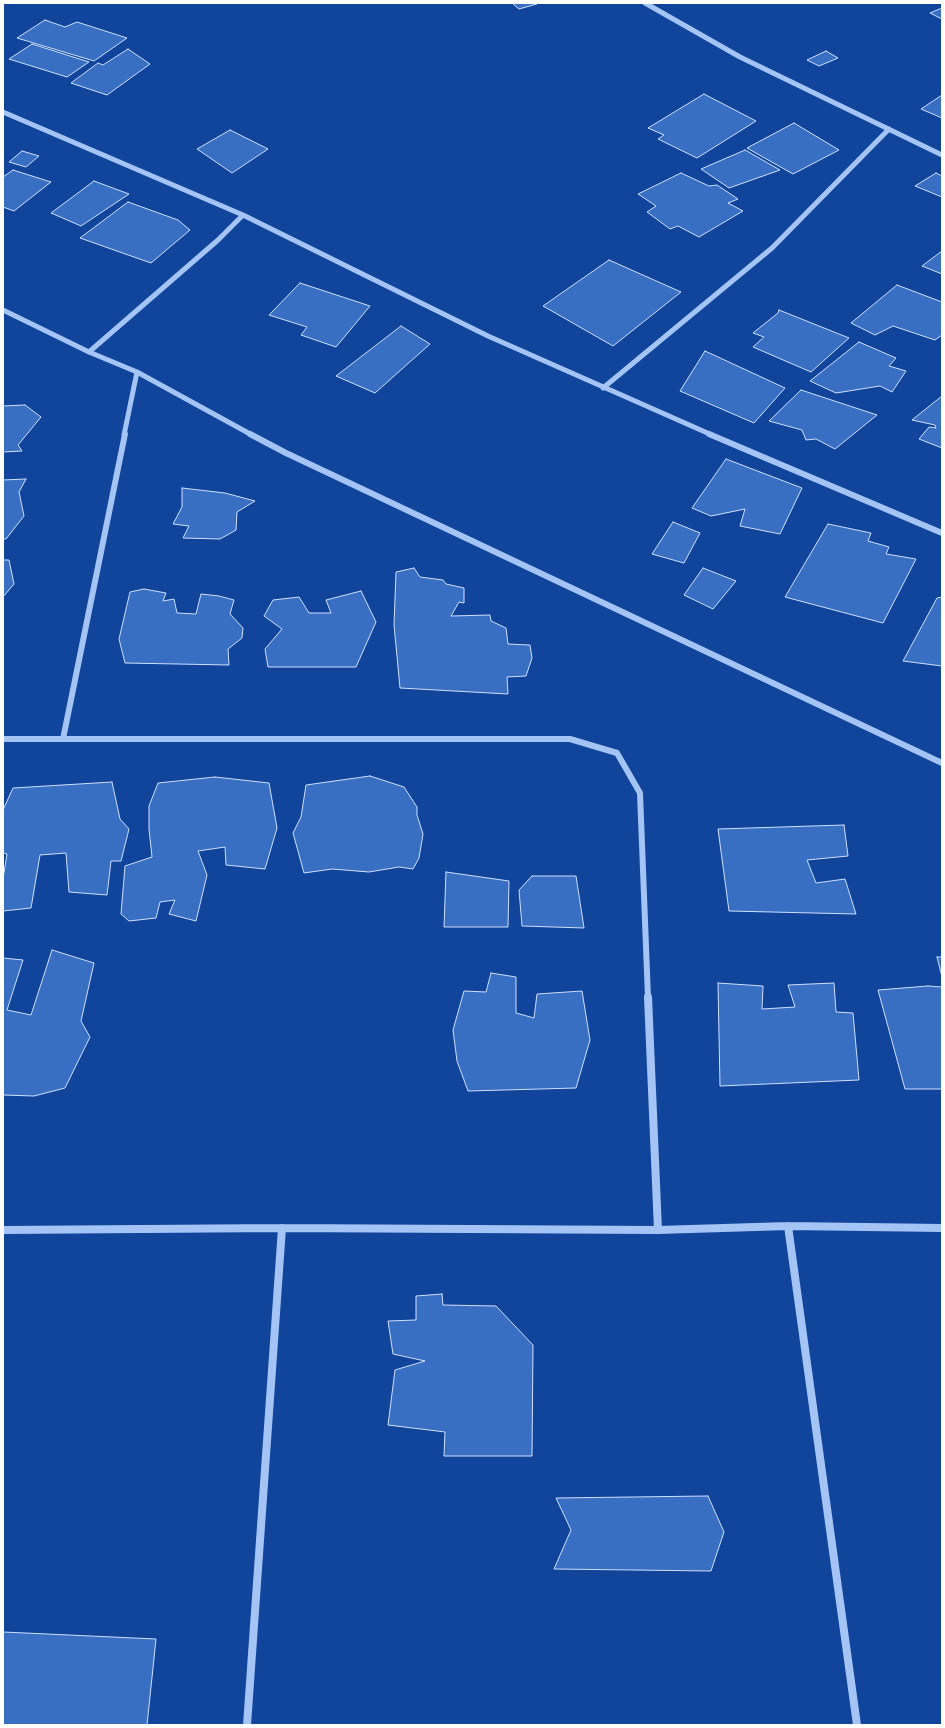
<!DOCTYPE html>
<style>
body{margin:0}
#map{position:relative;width:945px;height:1728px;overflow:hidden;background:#10459b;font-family:Raleway,sans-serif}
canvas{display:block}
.frame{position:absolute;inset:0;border:4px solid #fff;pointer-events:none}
</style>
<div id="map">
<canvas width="945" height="1728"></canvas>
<div class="frame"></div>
</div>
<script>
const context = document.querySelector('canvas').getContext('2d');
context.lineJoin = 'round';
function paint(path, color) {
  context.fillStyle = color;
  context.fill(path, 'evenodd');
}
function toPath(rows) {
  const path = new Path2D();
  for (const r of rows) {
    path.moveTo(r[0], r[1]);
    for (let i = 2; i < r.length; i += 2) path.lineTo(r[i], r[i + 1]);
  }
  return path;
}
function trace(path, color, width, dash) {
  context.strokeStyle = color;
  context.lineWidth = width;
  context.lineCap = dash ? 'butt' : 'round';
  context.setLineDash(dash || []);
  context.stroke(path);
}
const building = toPath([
 [512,3,536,3,537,4,519,9,512,3],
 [942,8,942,19,930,13,942,8],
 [45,20,65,27,77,22,127,38,94,61,17,38,45,20],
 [32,44,89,62,67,77,9,59,32,44],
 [128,49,150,64,107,95,71,83,98,63,103,65,128,49],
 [826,51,838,58,819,66,807,60,826,51],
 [704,94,756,121,697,158,658,139,664,135,648,128,704,94],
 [942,95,942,118,921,109,942,95],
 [794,123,839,150,793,174,747,148,794,123],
 [230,130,268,149,232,173,197,149,230,130],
 [745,150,780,170,729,188,701,169,745,150],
 [22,151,39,156,26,167,9,162,22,151],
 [13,170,51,182,14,211,3,207,3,177,13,170],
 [681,173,709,186,717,185,738,199,728,203,743,211,699,237,678,226,670,229,647,212,656,206,638,194,681,173],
 [936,173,942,176,942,197,915,186,936,173],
 [94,181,129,194,81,226,51,213,94,181],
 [128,202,178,220,190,230,151,263,80,238,128,202],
 [942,251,942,274,922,266,942,251],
 [609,260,681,292,613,346,543,306,609,260],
 [300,283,370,306,336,347,301,335,307,327,269,315,300,283],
 [897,285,942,302,942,335,935,340,893,326,875,335,851,323,897,285],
 [779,310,849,338,811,372,753,347,764,337,753,333,778,313,779,310],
 [401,326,430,344,375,393,336,376,401,326],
 [859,342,896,358,889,366,906,371,892,392,880,386,836,393,810,381,859,342],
 [705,351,785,388,754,423,680,391,705,351],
 [801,390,877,415,835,449,816,439,806,440,802,430,769,421,801,390],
 [942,396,942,448,919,439,929,427,936,428,935,425,912,420,942,396],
 [25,405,41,417,18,445,22,451,3,452,3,406,25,405],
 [726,459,802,488,780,534,740,526,745,509,711,516,692,508,726,459],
 [26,479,19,492,24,516,6,539,3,539,3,480,26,479],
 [182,488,225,493,255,501,237,512,236,530,220,539,183,538,189,526,173,524,182,507,182,488],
 [673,522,700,533,684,563,652,554,673,522],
 [828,524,871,533,868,541,889,547,886,554,916,559,883,623,785,597,828,524],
 [3,560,9,560,14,584,3,597,3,560],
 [414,568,420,577,443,580,446,584,464,588,464,603,459,602,451,616,490,615,491,621,506,628,508,644,530,645,532,658,526,676,507,677,508,694,400,688,394,625,396,572,414,568],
 [703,568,736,581,713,609,684,595,703,568],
 [144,589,166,593,163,601,174,599,177,613,196,614,201,594,219,596,234,600,230,614,243,628,242,638,228,649,229,665,125,663,119,639,130,592,144,589],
 [361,591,376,622,356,667,268,667,265,649,282,629,264,616,273,600,299,597,309,613,331,613,326,600,361,591],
 [942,597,942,666,903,661,937,598,942,597],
 [370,776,404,787,417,807,417,815,423,834,419,858,413,869,399,867,369,872,332,869,304,873,293,833,301,817,306,785,370,776],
 [215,777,269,783,277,828,265,869,226,865,225,847,198,851,207,875,196,921,169,914,175,900,160,902,156,918,129,921,121,914,125,866,152,857,149,829,149,806,158,783,215,777],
 [112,782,120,819,129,829,121,861,111,861,107,895,69,892,66,853,40,855,31,908,3,911,3,879,7,854,3,853,3,810,13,788,112,782],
 [844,825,848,856,807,860,816,883,845,879,856,914,729,911,718,829,844,825],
 [446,872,509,881,508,927,444,927,446,872],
 [532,876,576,876,584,928,522,926,519,890,532,876],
 [52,950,94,963,81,1021,90,1037,65,1088,34,1096,3,1095,3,958,23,960,7,1010,31,1015,52,950],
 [937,957,942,957,942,977,937,957],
 [491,973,516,977,516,1013,534,1018,537,994,582,991,590,1040,576,1088,468,1091,457,1061,453,1030,464,991,486,992,491,973],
 [718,983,763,986,762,1009,795,1007,788,985,834,983,836,1012,853,1013,859,1080,720,1086,718,983],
 [928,986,942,987,942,1089,905,1089,878,990,928,986],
 [442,1294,443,1305,496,1306,533,1345,532,1456,444,1456,445,1432,388,1425,395,1370,425,1361,393,1354,388,1321,416,1320,416,1296,442,1294],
 [708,1496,724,1532,711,1571,554,1569,571,1530,556,1498,708,1496],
 [3,1632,156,1639,147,1725,3,1725,3,1632]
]);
paint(building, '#396fc3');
trace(building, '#cde0fe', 1);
trace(toPath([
 [645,3,740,57,942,155],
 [3,112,243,215],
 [3,310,89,352,137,372,252,435],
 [89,352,218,240,243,215,488,336,712,435],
 [603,388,772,248,889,129],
 [124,435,137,372]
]), '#a4c4f5', 5);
trace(toPath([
 [250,434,286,453,942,763],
 [709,434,942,533],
 [3,739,570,739,617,753,640,793,648,998],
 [63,739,125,434]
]), '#a4c4f5', 6);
trace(toPath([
 [648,997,658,1230],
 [788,1226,857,1725],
 [3,1230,282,1228,658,1230,788,1226,942,1228],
 [247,1725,282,1228]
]), '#a4c4f5', 8);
</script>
